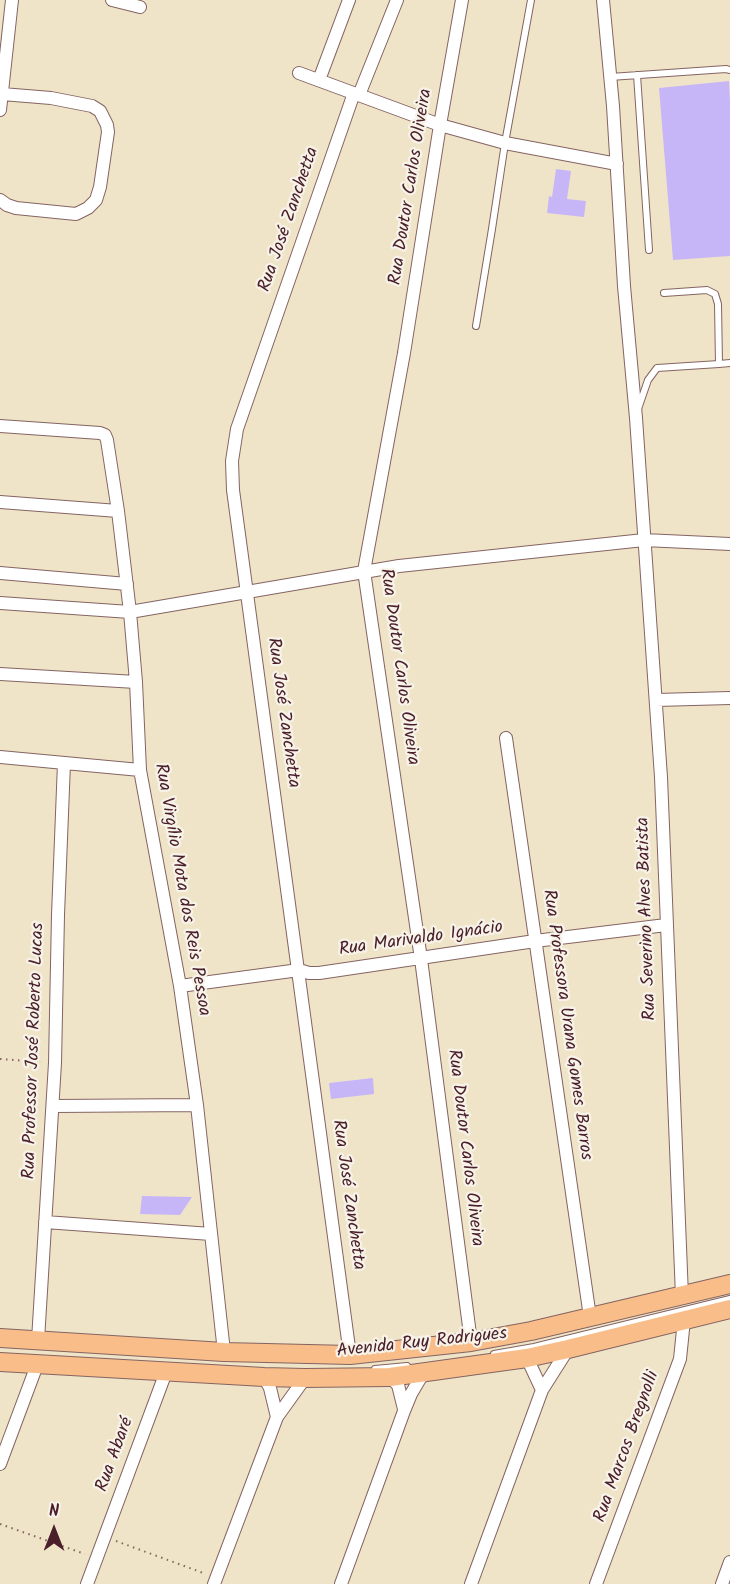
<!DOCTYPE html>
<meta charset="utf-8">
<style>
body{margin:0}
#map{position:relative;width:730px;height:1584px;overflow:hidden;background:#f0e4c8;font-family:Kalam,sans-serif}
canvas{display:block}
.north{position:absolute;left:24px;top:1500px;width:60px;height:60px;-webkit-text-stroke:4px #f7f3e8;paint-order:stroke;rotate:0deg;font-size:16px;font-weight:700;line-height:24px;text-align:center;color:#4a1f2b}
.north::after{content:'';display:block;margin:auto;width:21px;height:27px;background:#4a1f2b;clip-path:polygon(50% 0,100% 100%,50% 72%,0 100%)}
</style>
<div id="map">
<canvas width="730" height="1584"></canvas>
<div class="north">N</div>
</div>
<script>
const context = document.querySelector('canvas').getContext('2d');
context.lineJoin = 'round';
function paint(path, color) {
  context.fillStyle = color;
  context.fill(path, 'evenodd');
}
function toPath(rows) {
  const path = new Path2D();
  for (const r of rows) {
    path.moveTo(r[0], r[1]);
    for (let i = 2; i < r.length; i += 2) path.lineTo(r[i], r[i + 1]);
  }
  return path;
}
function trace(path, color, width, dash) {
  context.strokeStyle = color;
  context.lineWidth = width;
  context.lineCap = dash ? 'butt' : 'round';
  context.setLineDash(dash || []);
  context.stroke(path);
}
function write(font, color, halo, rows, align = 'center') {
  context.font = font + ' Kalam,sans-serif';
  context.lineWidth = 4.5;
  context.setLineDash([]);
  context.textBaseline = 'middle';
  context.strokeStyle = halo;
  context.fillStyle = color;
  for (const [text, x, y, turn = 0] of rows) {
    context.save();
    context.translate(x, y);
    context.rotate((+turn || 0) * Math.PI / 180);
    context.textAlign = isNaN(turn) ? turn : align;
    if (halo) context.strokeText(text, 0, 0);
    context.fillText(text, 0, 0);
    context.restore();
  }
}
paint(toPath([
 [729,81,730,101,730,256,673,260,659,88],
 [556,169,571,171,567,199,586,201,584,217,547,213,549,196,552,197],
 [373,1078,374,1094,331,1099,329,1083],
 [142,1196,192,1197,180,1215,140,1214]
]), '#c7b6f7');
const service = toPath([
 [637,75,649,250],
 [610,77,726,69,730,70],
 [476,326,492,229,505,143,531,0],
 [719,364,730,363],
 [638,409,648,380,657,368,719,364,718,304,715,294,707,290,664,293],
 [494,1354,534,1347,730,1299],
 [375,1369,407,1366]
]);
const minor = toPath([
 [112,0,140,7],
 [462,0,440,125,404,353,364,571,421,959,471,1342],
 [603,0,613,106,624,286,636,418,661,777,682,1296],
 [299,73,440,125,505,143,617,164],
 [319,80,349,0],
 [359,95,397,0],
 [0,110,12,0],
 [0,200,7,205,16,208,76,214,88,208,96,200,100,187,108,132,107,125,100,111,92,106,51,98,2,94],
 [0,426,100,433,105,435,107,440,118,511,130,612,136,682,140,770,180,986,197,1105,224,1352],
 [0,502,118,511],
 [0,573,127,584],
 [0,603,130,612,399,566,644,540,730,544],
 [0,674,136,682],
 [656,700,730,698],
 [506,738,590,1317],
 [0,757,140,770],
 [180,986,299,970,309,973,319,973,535,941,666,925],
 [53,1106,197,1105],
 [45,1222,211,1234],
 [38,1340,55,1063,58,915,64,763],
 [350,1355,233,490,232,461,237,429,354,93],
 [527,1358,542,1390],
 [264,1377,270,1388,277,1417],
 [390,1377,398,1385,404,1409],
 [0,1464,37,1365],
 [87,1584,166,1372],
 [214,1584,277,1417,305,1378],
 [341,1584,404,1411,411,1394,424,1372],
 [471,1584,542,1390,568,1349],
 [596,1584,680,1359,684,1320],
 [722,1584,730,1562]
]);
const primary = toPath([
 [0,1338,224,1352,350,1355,471,1342,531,1331,730,1284],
 [0,1362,264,1377,305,1378,390,1377,527,1358,568,1349,730,1309]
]);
trace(service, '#846462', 8);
trace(minor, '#846462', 14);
trace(primary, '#846462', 20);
trace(toPath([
 [0,1059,42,1062],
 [0,1524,85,1554],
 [116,1541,206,1574]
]), '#846462', 2, [1.5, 4.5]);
trace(service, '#fff', 6);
trace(minor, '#fff', 12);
trace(primary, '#f8bd89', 18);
write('18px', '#4a1f2b', '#f7f3e8', [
 ["Rua Doutor Carlos Oliveira",412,187,-81],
 ["Rua José Zanchetta",290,220,-71],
 ["Rua Doutor Carlos Oliveira",398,667,82],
 ["Rua José Zanchetta",282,713,82],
 ["Rua Virgílio Mota dos Reis Pessoa",181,890,80],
 ["Rua Severino Alves Batista",648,919,-92],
 ["Rua Marivaldo Ignácio",421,940,-8],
 ["Rua Professora Urana Gomes Barros",566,1025,82],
 ["Rua Professor José Roberto Lucas",35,1051,-88],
 ["Rua Doutor Carlos Oliveira",464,1148,83],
 ["Rua José Zanchetta",347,1195,82],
 ["Avenida Ruy Rodrigues",422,1344,-6],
 ["Rua Marcos Bregnolli",628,1447,-70],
 ["Rua Abaré",116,1455,-70]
]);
</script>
